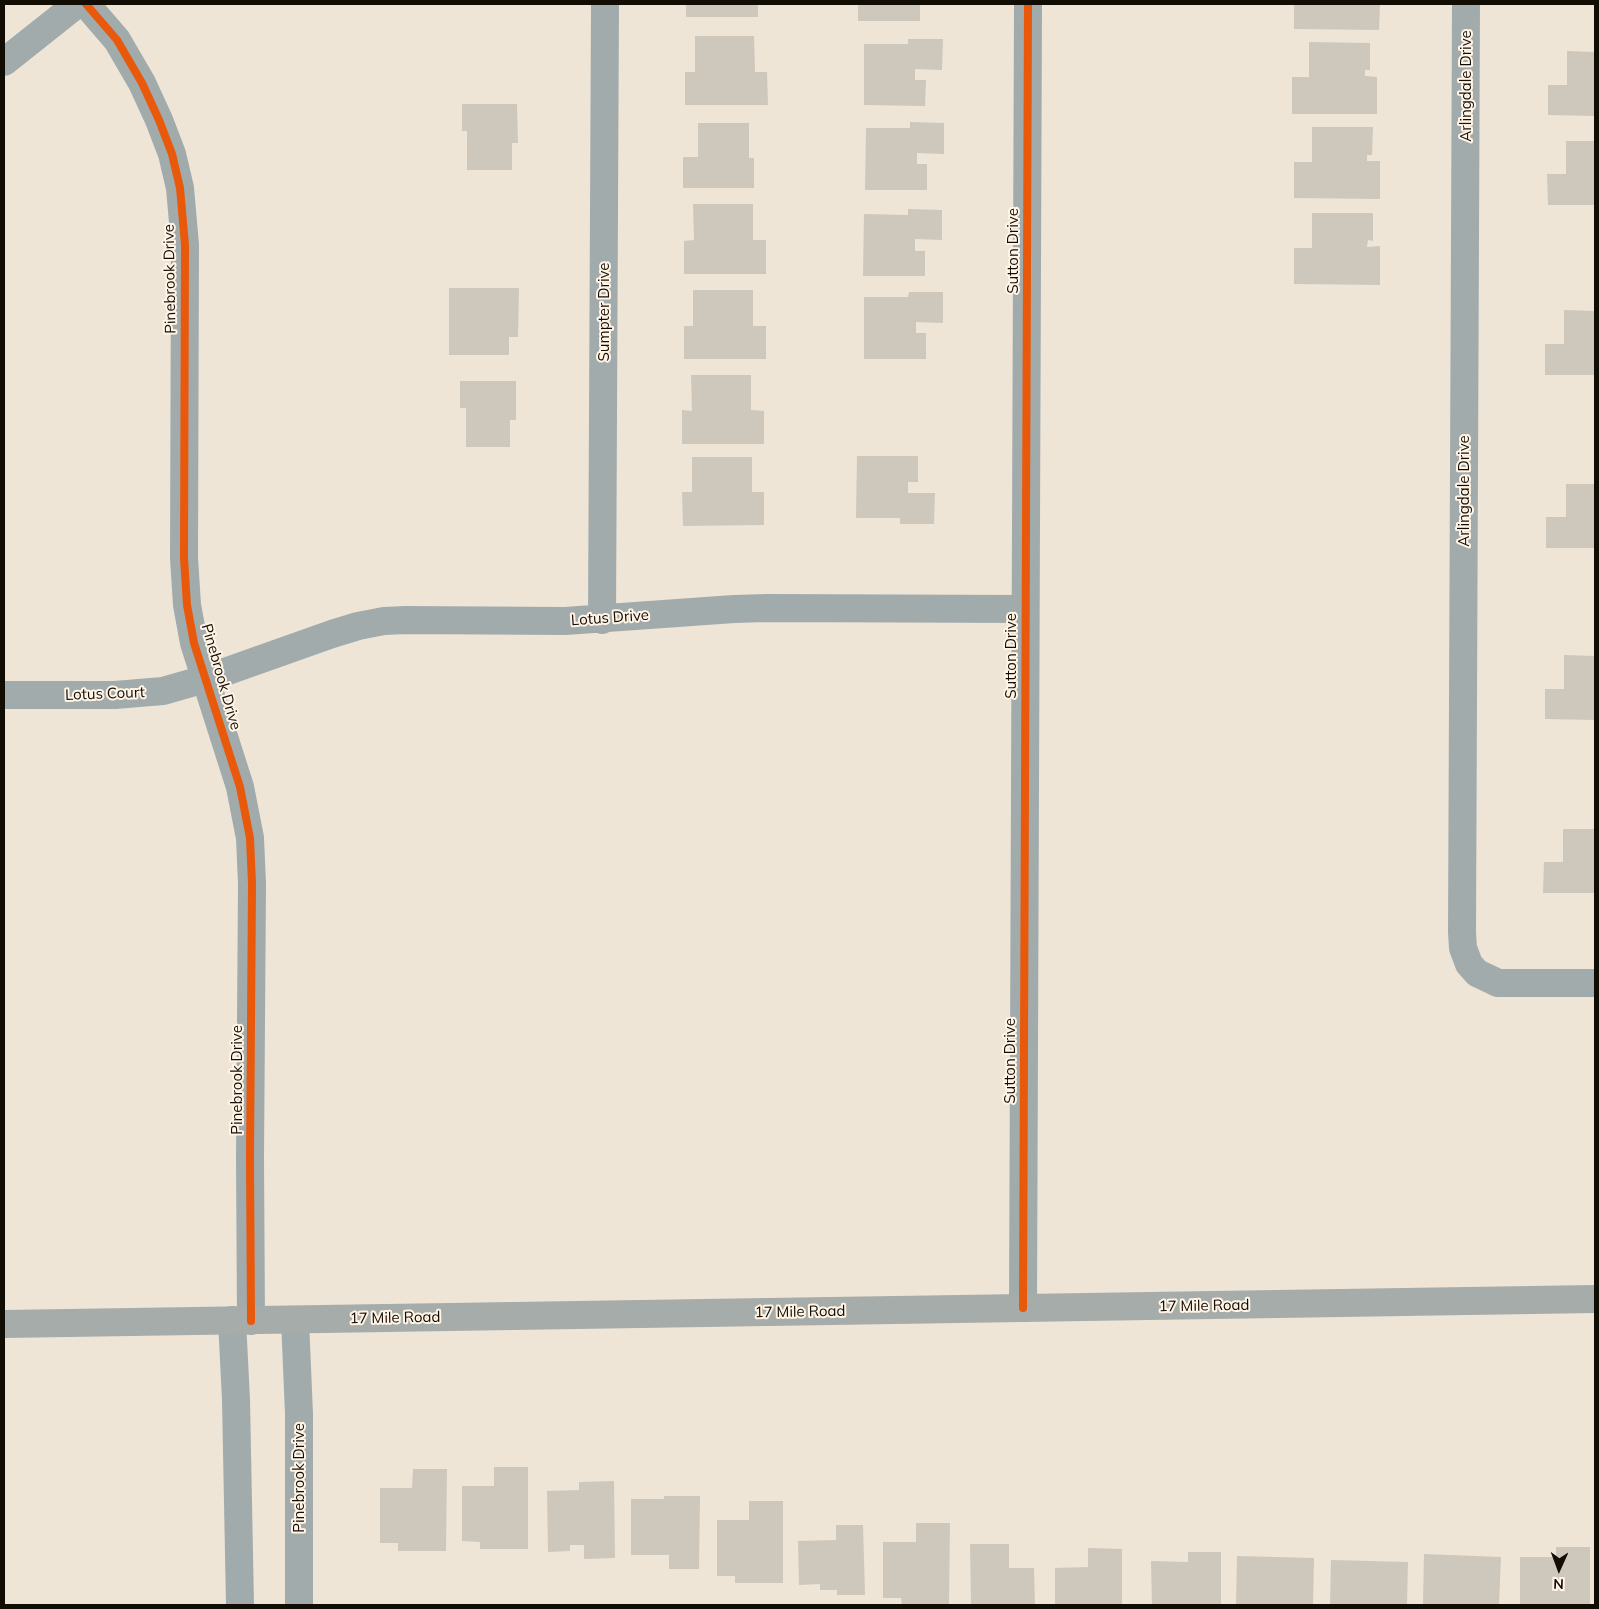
<!DOCTYPE html>
<style>
body{margin:0}
#map{position:relative;width:1599px;height:1609px;overflow:hidden;background:#eee5d7;font-family:Mulish,sans-serif}
canvas{display:block}
.frame{position:absolute;inset:0;border:5px solid #110c04;pointer-events:none}
.north{position:absolute;left:1534px;top:1544px;width:50px;height:50px;-webkit-text-stroke:4px #fff4e5;paint-order:stroke;rotate:182deg;font-size:14px;font-weight:700;line-height:20px;text-align:center;color:#110c04}
.north::after{content:'';display:block;margin:auto;width:18px;height:22px;background:#110c04;clip-path:polygon(50% 0,100% 100%,50% 72%,0 100%)}
</style>
<div id="map">
<canvas width="1599" height="1609"></canvas>
<div class="frame"></div>
<div class="north">N</div>
</div>
<script>
const context = document.querySelector('canvas').getContext('2d');
context.lineJoin = 'round';
function paint(path, color) {
  context.fillStyle = color;
  context.fill(path, 'evenodd');
}
function toPath(rows) {
  const path = new Path2D();
  for (const r of rows) {
    path.moveTo(r[0], r[1]);
    for (let i = 2; i < r.length; i += 2) path.lineTo(r[i], r[i + 1]);
  }
  return path;
}
function trace(path, color, width, dash) {
  context.strokeStyle = color;
  context.lineWidth = width;
  context.lineCap = dash ? 'butt' : 'round';
  context.setLineDash(dash || []);
  context.stroke(path);
}
function write(font, color, halo, rows, align = 'center') {
  context.font = font + ' Mulish,sans-serif';
  context.lineWidth = 4;
  context.setLineDash([]);
  context.textBaseline = 'middle';
  context.strokeStyle = halo;
  context.fillStyle = color;
  for (const [text, x, y, turn = 0] of rows) {
    context.save();
    context.translate(x, y);
    context.rotate((+turn || 0) * Math.PI / 180);
    context.textAlign = isNaN(turn) ? turn : align;
    if (halo) context.strokeText(text, 0, 0);
    context.fillText(text, 0, 0);
    context.restore();
  }
}
paint(toPath([
 [686,4,758,4,758,17,686,17],
 [858,4,920,4,920,21,858,21],
 [1294,4,1380,4,1379,30,1294,29],
 [695,36,754,36,755,72,767,72,768,105,685,105,685,72,695,72],
 [908,39,943,39,942,70,915,69,915,80,926,80,925,106,864,105,864,44,908,44],
 [1309,42,1370,43,1370,70,1365,70,1365,76,1377,77,1377,114,1292,114,1292,77,1309,77],
 [1567,51,1595,52,1595,116,1548,115,1548,85,1567,85],
 [462,104,517,104,518,143,512,143,512,170,467,170,467,131,462,131],
 [910,122,944,123,944,154,917,153,917,164,927,164,927,190,865,190,866,128,910,128],
 [698,123,749,123,749,158,754,158,754,188,683,188,683,157,698,157],
 [1312,127,1373,127,1372,155,1367,155,1367,161,1380,161,1380,199,1294,198,1294,162,1312,162],
 [1566,141,1595,141,1595,205,1548,205,1547,174,1566,174],
 [693,204,753,204,753,240,766,240,766,274,684,274,684,241,694,240],
 [908,209,942,210,942,240,915,239,915,251,925,251,925,276,863,276,864,214,908,215],
 [1312,213,1373,213,1373,241,1368,240,1367,247,1380,246,1380,285,1294,284,1294,248,1312,248],
 [449,288,519,288,518,337,509,337,509,355,449,355],
 [693,290,753,290,753,326,766,326,766,359,684,359,684,326,693,326],
 [909,292,943,292,943,323,916,322,916,333,926,333,926,359,864,359,864,297,908,297],
 [1564,310,1595,311,1595,375,1545,375,1545,344,1564,344],
 [691,375,751,375,751,410,764,411,764,444,682,444,682,410,692,411],
 [460,381,516,381,516,420,510,420,510,447,466,447,466,408,460,408],
 [857,456,918,456,918,482,908,482,908,493,935,493,934,524,900,524,900,518,856,518],
 [692,457,752,457,752,492,764,492,764,525,683,526,682,492,692,492],
 [1566,484,1595,484,1595,548,1546,548,1546,517,1566,517],
 [1564,655,1595,656,1595,720,1545,719,1545,689,1564,689],
 [1563,829,1595,829,1595,893,1543,893,1544,862,1563,862],
 [494,1467,528,1467,528,1549,480,1549,480,1542,462,1541,462,1486,494,1486],
 [413,1469,447,1469,446,1551,398,1551,398,1543,380,1543,380,1488,412,1488],
 [614,1481,615,1558,584,1559,584,1545,570,1545,570,1551,548,1552,547,1491,579,1490,579,1482],
 [664,1496,700,1496,699,1569,669,1569,669,1555,631,1555,631,1499,664,1499],
 [749,1501,783,1501,783,1583,735,1583,735,1576,717,1576,717,1520,749,1520],
 [916,1523,950,1523,949,1605,902,1605,901,1598,883,1598,883,1542,916,1542],
 [836,1525,863,1525,865,1595,837,1595,837,1590,820,1590,820,1584,799,1585,798,1541,836,1540],
 [970,1544,1009,1544,1009,1568,1034,1568,1035,1605,971,1605],
 [1556,1547,1590,1547,1590,1605,1520,1605,1520,1557,1556,1557],
 [1088,1548,1122,1549,1122,1605,1055,1605,1055,1568,1088,1567],
 [1188,1552,1221,1552,1221,1605,1152,1605,1151,1561,1188,1562],
 [1424,1554,1501,1557,1499,1605,1423,1605],
 [1237,1556,1314,1558,1313,1605,1236,1605],
 [1331,1560,1408,1562,1407,1605,1330,1605]
]), '#cec7bc');
trace(toPath([
 [86,4,117,40,142,83,159,120,172,154,180,188,185,245,184,558,187,605,194,643,240,787,250,838,252,884,250,1158,251,1321],
 [1466,4,1462,932,1463,948,1469,964,1477,973,1498,983,1595,983],
 [4,62,77,4],
 [602,620,605,4],
 [4,695,115,695,163,691,205,679,332,634,358,626,384,621,406,620,565,621,734,609,767,608,1025,609],
 [1023,1308,1028,4],
 [232,1320,236,1400,240,1605],
 [295,1320,299,1414,299,1605]
]), '#a2abac', 28);
trace(toPath([
 [4,1324,1595,1299]
]), '#a5aca9', 28);
trace(toPath([
 [86,4,117,40,142,83,159,120,172,154,180,188,185,245,184,558,187,605,194,643,240,787,250,838,252,884,250,1158,251,1321],
 [1023,1308,1028,4]
]), '#e8590c', 8);
write('15px', '#110c04', '#fff4e5', [
 ["Arlingdale Drive",1466,86,-90],
 ["Sutton Drive",1013,251,-90],
 ["Pinebrook Drive",170,279,-91],
 ["Sumpter Drive",604,312,-90],
 ["Arlingdale Drive",1464,491,-90],
 ["Lotus Drive",610,618,-4],
 ["Sutton Drive",1011,656,-90],
 ["Pinebrook Drive",221,677,74],
 ["Lotus Court",105,694,-2],
 ["Sutton Drive",1010,1061,-90],
 ["Pinebrook Drive",237,1080,-90],
 ["17 Mile Road",1204,1306,-1],
 ["17 Mile Road",800,1312,-1],
 ["17 Mile Road",395,1318,-1],
 ["Pinebrook Drive",299,1478,-90]
]);
</script>
